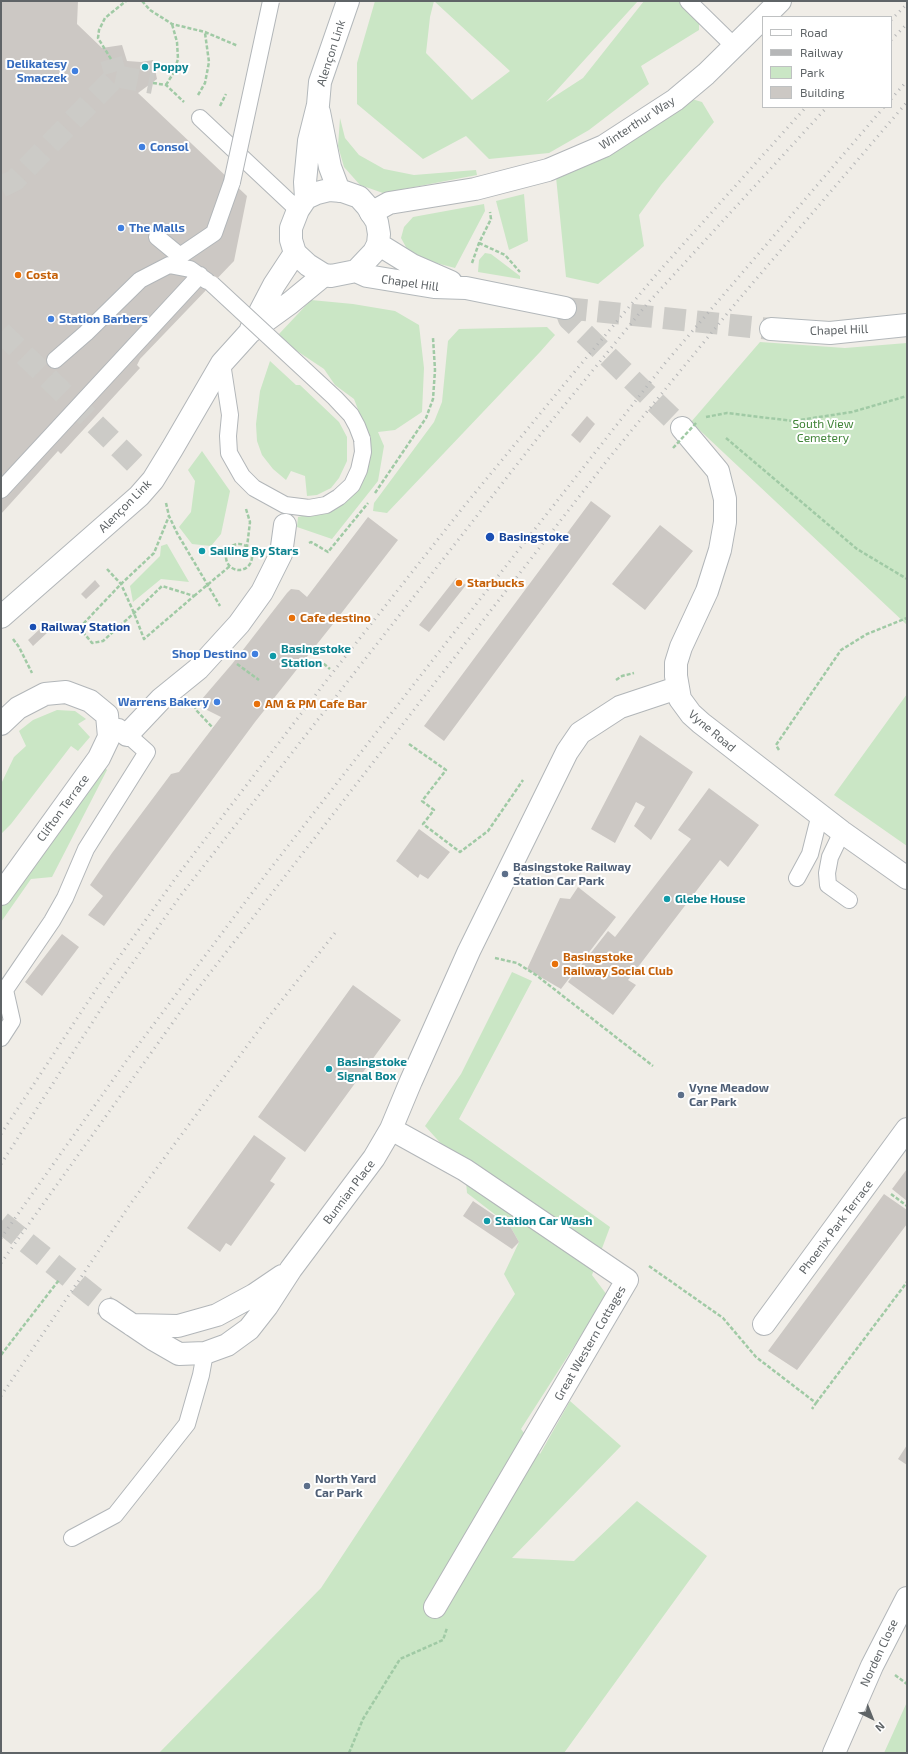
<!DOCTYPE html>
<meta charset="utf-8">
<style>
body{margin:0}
#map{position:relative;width:908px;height:1754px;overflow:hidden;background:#f0ede7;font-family:"Exo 2",sans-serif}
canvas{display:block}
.frame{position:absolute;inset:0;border:2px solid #5f6467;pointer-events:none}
.legend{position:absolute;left:762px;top:16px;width:130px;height:92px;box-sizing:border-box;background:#fff;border:1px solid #bfc1c2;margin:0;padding:5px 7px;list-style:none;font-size:12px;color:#5f6467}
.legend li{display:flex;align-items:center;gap:8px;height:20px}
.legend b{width:20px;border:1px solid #bfc1c2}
.north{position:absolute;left:852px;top:1698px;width:40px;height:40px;-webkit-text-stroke:3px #fff;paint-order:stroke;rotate:137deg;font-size:11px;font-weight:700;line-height:16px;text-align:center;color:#5f6467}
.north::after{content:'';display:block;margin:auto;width:14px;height:18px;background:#5f6467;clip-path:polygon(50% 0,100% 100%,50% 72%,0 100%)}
</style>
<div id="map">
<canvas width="908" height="1754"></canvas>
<div class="frame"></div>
<ul class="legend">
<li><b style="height:5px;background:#fff"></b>Road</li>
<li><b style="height:5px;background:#b5b6b7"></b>Railway</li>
<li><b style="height:11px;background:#cae6c5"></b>Park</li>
<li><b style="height:11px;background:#ccc8c4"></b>Building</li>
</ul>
<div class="north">N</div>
</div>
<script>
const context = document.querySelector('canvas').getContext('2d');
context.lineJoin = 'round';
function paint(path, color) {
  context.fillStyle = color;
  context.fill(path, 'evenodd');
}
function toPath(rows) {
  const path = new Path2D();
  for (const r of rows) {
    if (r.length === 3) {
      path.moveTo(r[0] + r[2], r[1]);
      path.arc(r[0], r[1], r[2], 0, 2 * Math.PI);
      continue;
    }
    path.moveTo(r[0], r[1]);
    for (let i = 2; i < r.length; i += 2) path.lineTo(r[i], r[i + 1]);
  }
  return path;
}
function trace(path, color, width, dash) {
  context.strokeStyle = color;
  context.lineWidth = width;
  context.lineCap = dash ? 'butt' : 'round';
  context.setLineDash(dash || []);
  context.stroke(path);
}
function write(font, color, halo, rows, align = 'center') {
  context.font = font + ' "Exo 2",sans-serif';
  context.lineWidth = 4;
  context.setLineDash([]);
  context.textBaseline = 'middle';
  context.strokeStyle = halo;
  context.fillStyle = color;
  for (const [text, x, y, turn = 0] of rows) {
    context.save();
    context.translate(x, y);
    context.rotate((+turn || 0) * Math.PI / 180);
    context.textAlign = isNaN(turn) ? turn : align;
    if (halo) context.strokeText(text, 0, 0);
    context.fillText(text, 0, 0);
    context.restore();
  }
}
paint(toPath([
 [375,1,638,1,546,102,583,78,644,1,688,1,699,12,699,30,641,66,649,84,589,130,549,153,489,159,466,136,423,159,357,104,357,63],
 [434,1,510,71,472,100,426,53,430,17],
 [685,97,702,102,714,122,661,185,639,215,644,246,598,284,566,277,556,177,615,152,656,117],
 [340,118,345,138,359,155,384,169,414,175,476,170,477,175,383,193,360,185,344,167,338,146],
 [524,194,528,241,509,250,496,201],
 [484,204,485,211,455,268,417,258,407,249,401,238,404,227,413,217],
 [485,253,491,254,520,276,520,279,478,272,479,260],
 [311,300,353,304,395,311,419,325,424,368,422,412,395,430,378,432,384,446,378,481,332,539,297,527,298,517,323,511,346,498,366,430,354,399,335,385,324,369,291,347,279,334],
 [547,327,555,335,540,352,387,513,373,511,374,503,434,422,442,402,448,341,459,329],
 [760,342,845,348,907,343,907,625,691,422],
 [270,361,296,385,300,385,339,422,347,437,347,461,339,478,331,488,317,495,307,496,305,476,291,471,286,480,273,469,262,455,257,441,256,424,260,391],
 [202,451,230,491,221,534,211,546,192,544,179,527,191,512,195,481,188,470],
 [167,544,189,582,161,579,133,602,130,586,160,556,161,546],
 [907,694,907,846,834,795],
 [57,710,75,711,86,719,78,724,90,737,78,751,71,746,11,824,1,834,1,784,14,757,26,746,19,731,33,720],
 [102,764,107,770,52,877,31,879,1,922,1,905],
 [512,972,532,981,459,1119,610,1227,592,1275,607,1295,521,1429,540,1454,570,1401,621,1446,512,1558,574,1561,637,1501,707,1556,564,1753,159,1753,321,1588,515,1294,504,1274,519,1242,510,1226,467,1193,465,1170,425,1126,461,1074],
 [907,1702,907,1753,884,1753]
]), '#cae6c5');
paint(toPath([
 [1,1,78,1,77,24,102,48,122,45,127,61,141,62,153,60,157,79,138,93,247,196,234,261,140,359,137,365,140,368,61,454,58,451,1,514],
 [587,416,595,424,580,443,571,435],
 [591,501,611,516,444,741,424,726],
 [368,517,398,540,333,624,255,722,104,926,88,915,103,896,90,885,112,853,171,774,179,772,221,717,207,710,202,699,232,664,287,593,291,589,299,590,307,597],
 [660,525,693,551,645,610,612,584],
 [456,578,466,585,429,632,419,625],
 [95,580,100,586,86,599,81,594],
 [43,626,48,632,33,646,28,640],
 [640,735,693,772,651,840,634,826,645,807,636,802,615,843,591,829],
 [709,788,759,825,728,867,720,860,628,980,636,985,613,1015,568,982,608,931,615,937,691,839,678,830],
 [419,829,450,852,428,879,420,874,418,878,396,861],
 [578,887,616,917,561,989,527,969,560,898,570,899],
 [62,934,79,947,42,996,25,982],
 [353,985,401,1020,305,1152,258,1117],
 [254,1135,286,1158,270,1181,275,1184,231,1246,226,1243,220,1252,187,1228],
 [907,1169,907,1201,892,1189],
 [884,1194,907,1210,907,1224,797,1370,768,1351],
 [473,1201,510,1226,519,1242,512,1249,463,1216],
 [907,1445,907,1465,898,1459]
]), '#ccc8c4');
trace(toPath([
 [116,76,153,83],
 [1,187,15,180,116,76,111,59],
 [565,308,569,319,682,428],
 [1,332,141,469],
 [1,1222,110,1310]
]), '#cccbc7', 22, [22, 11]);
trace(toPath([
 [565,308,771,329]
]), '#cccbc7', 22, [22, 11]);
const lane = toPath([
 [688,1,735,47],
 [200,118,298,210],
 [157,237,180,256,214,233,232,182],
 [55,360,86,333,140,280,169,265,190,269,207,281],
 [222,363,230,415,228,436,229,453,242,476,254,488,285,505,309,508,326,505,339,497,352,485,359,470,363,452,362,439],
 [1,490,200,275],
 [842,832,830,857,827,873,828,885,849,900],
 [797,878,810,854,820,814],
 [1,1038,12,1021,5,990,52,921,65,898,86,849,147,752,119,727],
 [72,1538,115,1515,187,1424,201,1375,205,1353]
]);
const street = toPath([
 [764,17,780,1],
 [371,213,389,203,475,189,548,170,604,146,675,100,706,74,763,18],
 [251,329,274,285,295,253],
 [682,428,718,471,725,499,725,522,720,550,707,591,681,647,676,663,676,676,680,699,691,714,701,723,842,832,907,878],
 [1,617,139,496,153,480,172,449,222,363,250,332,290,303,324,275],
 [1,724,18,708,45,694,66,692,90,701,107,715,109,737,99,758,1,894],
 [127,735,161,699,198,669,239,624,262,592,281,554,285,525],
 [391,1129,465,1170,627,1280,435,1607],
 [110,1310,153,1339,179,1354,205,1353,227,1345,249,1329,267,1306,291,1269,374,1158,391,1129,411,1081,469,951,567,752,580,733,620,707,677,688],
 [764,1324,907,1129],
 [132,1325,178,1326,217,1315,254,1295,282,1276],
 [834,1753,872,1666,907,1598]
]);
const secondary = toPath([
 [319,112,330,167,339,191],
 [329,190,342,191,359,197,367,206,377,222,379,234,378,244,374,252,356,271,331,276,324,275,308,265,295,253,291,240,291,228,298,210,306,198,317,193,329,190],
 [306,198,305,182,309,141,318,105,320,82,348,1],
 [378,244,412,265,451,282],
 [356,271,367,276,434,287,466,288,565,308],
 [771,329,830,333,907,325]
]);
trace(lane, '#b2b6b9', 18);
trace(street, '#b2b6b9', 24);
trace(secondary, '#b3b8bb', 24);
trace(toPath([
 [142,1,150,10,172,24,205,32,238,46],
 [111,59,98,38,99,30,105,18,126,1],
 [153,83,166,85,184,102],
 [166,85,174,72,178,59,177,42,172,24],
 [198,95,205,83,209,62,205,33],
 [220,106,226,94],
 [479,243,505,255,520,272],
 [472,263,479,243,491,219,490,212],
 [706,417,727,413,793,421,852,412,907,396],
 [726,438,857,549,907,579],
 [375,493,426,418,433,399,435,370,433,338],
 [166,503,169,516,177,533,220,606],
 [246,509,250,522,247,547],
 [309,543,311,542,328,552,368,503],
 [239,557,13],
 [107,569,121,584,134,613,144,639,194,596,162,586,134,613,103,641,92,643,83,632,84,623,121,584,154,553,169,516],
 [194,596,230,566],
 [13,639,19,647,32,673],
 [319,660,330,669],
 [237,664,259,680],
 [616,680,622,676,634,673],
 [194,705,197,711,213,728],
 [409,744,446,770,422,801,434,810,423,824,460,852,488,831,523,780],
 [779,750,776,745,841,650,867,634,907,618],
 [495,958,517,963,536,975,653,1066],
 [891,1194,907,1206],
 [649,1266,723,1318,756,1357,816,1403,812,1409],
 [1,1355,59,1280],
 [816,1403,907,1282],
 [895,1675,907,1684],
 [349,1753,363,1719,400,1659,443,1640,447,1628]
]), '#a0caa5', 2.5, [4, 2]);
trace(lane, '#fff', 16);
trace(street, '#fff', 22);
trace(secondary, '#fff', 22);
trace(toPath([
 [891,20,907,4],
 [891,40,907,24],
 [891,99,907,81],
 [1,1134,97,988,180,872,330,676,465,505,576,370,661,269,806,107],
 [1,1164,112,992,181,895,540,435,647,304,827,107],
 [1,1238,127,1060,267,873,488,589,666,362,884,107],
 [1,1263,186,1004,609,458,740,298,907,102],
 [1,1396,131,1203,267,1019,335,933]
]), '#b5b6b7', 3, [1, 5]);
const laneBridge = toPath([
 [232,182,271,1],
 [212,284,335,398,351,415,357,426,362,439]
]);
trace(laneBridge, '#b2b6b9', 18, []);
trace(toPath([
 [673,448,697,422]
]), '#a0caa5', 2.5, [4, 2]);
trace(laneBridge, '#fff', 16);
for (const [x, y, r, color] of [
 [145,67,4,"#0f9aa8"],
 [75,71,4,"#3f7fe0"],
 [142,147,4,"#3f7fe0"],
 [121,228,4,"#3f7fe0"],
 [18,275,4,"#e8710a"],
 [51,319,4,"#3f7fe0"],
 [490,537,5,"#1a4fb4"],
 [202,551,4,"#0f9aa8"],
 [459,583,4,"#e8710a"],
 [292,618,4,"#e8710a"],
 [33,627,4,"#1a4fb4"],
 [255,654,4,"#3f7fe0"],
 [273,656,4,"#0f9aa8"],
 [217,702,4,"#3f7fe0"],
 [257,704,4,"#e8710a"],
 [505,874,4,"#5c6f8a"],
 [667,899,4,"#0f9aa8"],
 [555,964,4,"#e8710a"],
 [329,1069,4,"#0f9aa8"],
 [681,1095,4,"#5c6f8a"],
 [487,1221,4,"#0f9aa8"],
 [307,1486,4,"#5c6f8a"]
]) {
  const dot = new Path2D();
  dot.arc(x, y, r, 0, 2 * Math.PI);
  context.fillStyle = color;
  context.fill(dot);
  trace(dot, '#fff', 1.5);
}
write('12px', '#5f6467', '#fff', [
 ["Alençon Link",331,53,-72],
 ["Winterthur Way",637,123,-33],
 ["Chapel Hill",410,283,8],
 ["Chapel Hill",839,330,-2],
 ["Alençon Link",125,506,-45],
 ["Vyne Road",712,731,40],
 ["Clifton Terrace",63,808,-54],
 ["Bunnian Place",349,1192,-53],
 ["Phoenix Park Terrace",836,1227,-53],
 ["Great Western Cottages",590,1343,-60],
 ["Norden Close",879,1653,-65]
]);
write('bold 12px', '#366cbe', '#fff', [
 ["Delikatesy",67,64],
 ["Smaczek",67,78],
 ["Consol",150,147,"left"],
 ["The Malls",129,228,"left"],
 ["Station Barbers",59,319,"left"],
 ["Shop Destino",247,654],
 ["Warrens Bakery",209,702]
], 'right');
write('bold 12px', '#0d838f', '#fff', [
 ["Poppy",153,67],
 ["Sailing By Stars",210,551],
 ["Basingstoke",281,649],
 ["Station",281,663],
 ["Glebe House",675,899],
 ["Basingstoke",337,1062],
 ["Signal Box",337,1076],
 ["Station Car Wash",495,1221]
], 'left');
write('bold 12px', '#c56008', '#fff', [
 ["Costa",26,275],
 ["Starbucks",467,583],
 ["Cafe destino",300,618],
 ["AM & PM Cafe Bar",265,704],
 ["Basingstoke",563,957],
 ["Railway Social Club",563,971]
], 'left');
write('12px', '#408438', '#fff', [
 ["South View",823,424],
 ["Cemetery",823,438]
]);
write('bold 12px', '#164399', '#fff', [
 ["Basingstoke",499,537],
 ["Railway Station",41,627]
], 'left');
write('bold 12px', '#4e5e75', '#fff', [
 ["Basingstoke Railway",513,867],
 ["Station Car Park",513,881],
 ["Vyne Meadow",689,1088],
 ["Car Park",689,1102],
 ["North Yard",315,1479],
 ["Car Park",315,1493]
], 'left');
</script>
